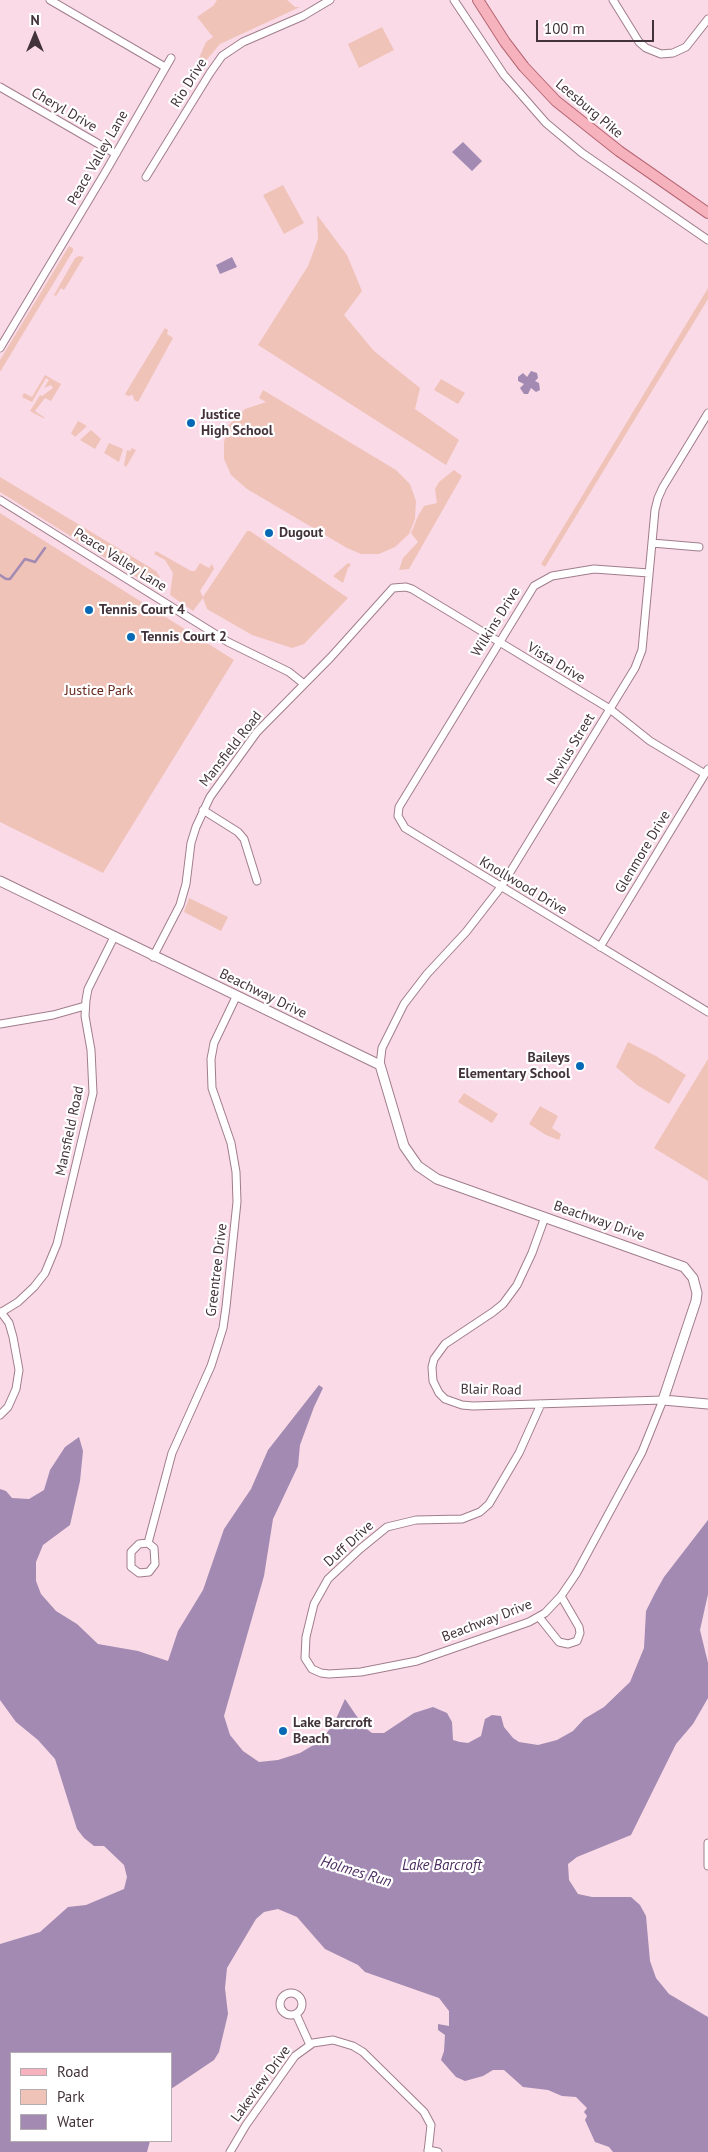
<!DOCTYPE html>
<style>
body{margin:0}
#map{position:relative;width:708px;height:2152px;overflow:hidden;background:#fadae7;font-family:"PT Sans",sans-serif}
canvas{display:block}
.legend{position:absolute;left:10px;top:2052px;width:162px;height:90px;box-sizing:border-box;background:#fff;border:1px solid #b3adb0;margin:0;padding:6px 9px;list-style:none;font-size:15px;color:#423239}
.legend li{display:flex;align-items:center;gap:10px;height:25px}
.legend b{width:25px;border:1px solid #b3adb0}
.north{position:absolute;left:10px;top:10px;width:50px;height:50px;-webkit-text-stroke:4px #fff;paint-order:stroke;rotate:0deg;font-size:14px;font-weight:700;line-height:20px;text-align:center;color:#423239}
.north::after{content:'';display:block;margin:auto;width:18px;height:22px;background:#423239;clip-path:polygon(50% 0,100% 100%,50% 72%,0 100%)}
.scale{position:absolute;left:536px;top:20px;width:118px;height:22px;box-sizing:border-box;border:2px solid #423239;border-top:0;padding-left:6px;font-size:15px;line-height:18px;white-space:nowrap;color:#423239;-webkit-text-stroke:4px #fff;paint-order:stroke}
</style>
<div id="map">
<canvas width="708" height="2152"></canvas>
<ul class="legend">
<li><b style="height:6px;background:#f7b3bd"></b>Road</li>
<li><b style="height:14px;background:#f0c3b9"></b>Park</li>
<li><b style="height:14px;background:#a28ab2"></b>Water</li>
</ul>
<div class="north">N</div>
<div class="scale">100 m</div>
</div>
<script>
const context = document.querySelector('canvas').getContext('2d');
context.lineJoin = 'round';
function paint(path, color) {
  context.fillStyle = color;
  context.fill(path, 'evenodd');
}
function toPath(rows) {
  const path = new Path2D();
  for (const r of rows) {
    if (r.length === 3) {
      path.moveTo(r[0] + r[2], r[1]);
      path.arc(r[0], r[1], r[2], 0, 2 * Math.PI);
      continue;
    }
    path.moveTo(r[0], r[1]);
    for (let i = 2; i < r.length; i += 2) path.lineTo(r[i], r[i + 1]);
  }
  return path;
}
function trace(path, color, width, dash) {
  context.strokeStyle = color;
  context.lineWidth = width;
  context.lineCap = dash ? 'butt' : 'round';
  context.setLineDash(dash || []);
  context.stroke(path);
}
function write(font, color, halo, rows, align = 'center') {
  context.font = font + ' "PT Sans",sans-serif';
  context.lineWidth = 4.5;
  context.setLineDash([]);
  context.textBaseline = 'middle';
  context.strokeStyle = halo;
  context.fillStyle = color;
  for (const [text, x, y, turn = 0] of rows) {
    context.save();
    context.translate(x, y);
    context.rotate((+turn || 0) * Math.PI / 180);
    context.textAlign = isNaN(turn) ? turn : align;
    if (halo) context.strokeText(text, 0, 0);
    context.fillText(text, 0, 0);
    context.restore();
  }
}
paint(toPath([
 [217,0,287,0,295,7,300,7,220,44,203,64,199,58,206,42,213,37,197,17,213,6],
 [382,27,394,50,359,68,348,44],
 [283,185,304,223,284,234,263,195],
 [317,215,347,255,362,291,344,315,374,351,420,388,415,409,459,440,446,465,258,345,308,266,318,239],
 [69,246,73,248,73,251,0,372,0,360],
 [79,256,84,257,64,290,61,288,56,296,54,295,75,258],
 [708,288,708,299,545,567,541,564],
 [165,328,168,330,167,334,173,338,138,402,134,400,133,395,128,396,125,394],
 [45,375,61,384,51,401,45,398,35,411,45,418,43,418,30,411,40,395,42,396,53,388,51,385,44,388,49,380,46,378,32,402,22,397,24,393,32,397],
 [441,379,465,393,458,404,434,390],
 [263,390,396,470,410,484,416,501,415,519,409,534,395,547,379,554,361,554,347,548,247,489,231,475,224,459,224,442,229,425,245,409,266,402,259,398],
 [78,421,87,426,75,437,71,433],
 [91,430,101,439,95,449,80,440],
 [109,443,123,449,119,462,104,453],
 [131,448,136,450,126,467,124,465,127,450,131,451],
 [454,470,462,476,409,569,399,570,403,558,418,542,411,533,418,516,424,506,437,503,435,489,439,482],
 [0,477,156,571,160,577,159,582,152,586,147,584,0,492],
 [0,513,234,660,103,873,0,822],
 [247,531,250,531,348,598,304,644,292,648,252,635,207,609,203,598,193,611,170,595,173,573,165,560,154,554,156,551,191,571,195,571,200,563,209,568,212,564,214,569,200,591,203,597],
 [348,563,351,565,348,568,343,583,333,576],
 [189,898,228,917,221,931,184,912],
 [628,1042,656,1056,686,1075,669,1104,637,1085,616,1067],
 [708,1059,708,1181,654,1148],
 [464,1093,498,1114,492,1123,458,1102],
 [540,1106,558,1116,552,1128,561,1134,559,1140,546,1135,529,1124]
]), '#f0c3b9');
paint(toPath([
 [463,142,482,161,472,171,452,152],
 [232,257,237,267,220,274,216,265],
 [531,371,537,373,538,378,535,381,539,383,540,390,536,392,531,388,528,394,524,394,520,388,524,384,518,381,518,377,523,373,527,377],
 [319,1385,323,1388,314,1407,300,1445,298,1466,273,1519,264,1576,224,1716,230,1735,243,1751,259,1762,278,1760,300,1753,322,1740,335,1721,345,1699,364,1727,372,1733,384,1733,414,1713,433,1707,447,1713,452,1722,453,1740,460,1742,468,1743,481,1736,485,1719,492,1715,501,1716,504,1727,513,1738,519,1742,538,1745,557,1740,573,1731,584,1719,604,1707,630,1682,644,1648,646,1611,655,1593,664,1577,708,1520,708,1594,700,1630,708,1663,708,1698,693,1724,676,1744,631,1835,577,1857,568,1864,569,1880,578,1894,592,1897,631,1897,640,1905,646,1916,650,1961,656,1978,669,1994,708,2017,708,2152,613,2152,609,2147,595,2142,585,2120,587,2116,584,2112,587,2108,576,2097,562,2096,548,2090,523,2087,504,2070,493,2070,483,2076,465,2081,456,2077,441,2060,444,2051,445,2035,438,2030,438,2024,449,2026,449,2011,439,1998,365,1972,358,1965,325,1949,297,1917,278,1909,264,1912,256,1919,227,1968,225,1988,228,2014,219,2052,214,2060,171,2089,171,2053,11,2053,11,2141,150,2141,147,2152,0,2152,0,1944,40,1932,68,1907,86,1905,124,1889,127,1877,124,1865,104,1846,94,1846,84,1838,77,1829,55,1759,38,1740,16,1722,0,1700,0,1489,6,1491,12,1498,29,1499,44,1490,50,1470,65,1447,79,1437,83,1451,80,1481,70,1525,43,1545,36,1562,36,1581,41,1594,56,1611,77,1624,98,1644,138,1651,168,1661,178,1631,203,1590,224,1529,251,1489,268,1450]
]), '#a28ab2');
trace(toPath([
 [0,575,6,579,10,579,25,559,35,562,45,548]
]), '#a28ab2', 2.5);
const minor = toPath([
 [50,0,165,67],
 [454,0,504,75,546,123,582,153,708,240],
 [613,0,639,42,646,48,661,54,673,53,686,47,708,19],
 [0,87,116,154],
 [146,177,210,73,222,56,243,42,303,16,330,0],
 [0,348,106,171,171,58],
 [0,500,228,642,289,672,304,684],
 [652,543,699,547],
 [649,573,594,569,552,576,534,586,399,807,398,816,405,828,708,1012],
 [203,810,238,832,244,839,257,881],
 [600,947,708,769],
 [153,957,180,905,186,884,191,843,196,827,210,797,257,732,331,657,393,588,406,587,412,589,610,709,650,741,705,774],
 [0,1024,53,1015,85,1006],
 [380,1065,382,1048,404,1004,427,974,466,932,501,887,635,668,642,650,655,510,658,498,663,487,708,413],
 [0,1313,18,1302,34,1287,45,1273,57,1244,93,1093,91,1050,85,1016,86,1000,88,989,114,937],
 [541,1404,519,1453,489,1504,480,1512,462,1519,416,1520,387,1527,360,1549,328,1579,314,1604,306,1637,305,1658,312,1669,321,1673,329,1674,361,1672,417,1661,529,1622,545,1613,561,1596,576,1574,642,1452,663,1400,473,1406,462,1405,445,1399,439,1393,433,1381,432,1367,434,1359,445,1344,493,1312,503,1304,517,1285,532,1253,545,1217],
 [0,1415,8,1407,16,1389,19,1370,13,1337,9,1323,1,1312],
 [148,1543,154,1548,155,1564,149,1572,139,1573,131,1567,131,1552,139,1544,148,1543,172,1453,211,1366,223,1328,226,1307,237,1202,236,1172,231,1143,212,1088,211,1059,214,1043,236,997],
 [539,1617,559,1642,568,1644,577,1641,580,1633,579,1627,561,1596],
 [708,1843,708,1866],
 [291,2004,11],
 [296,2014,310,2045],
 [428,2150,438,2152],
 [230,2152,246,2125,295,2056,313,2043,333,2040,353,2046,363,2052,424,2112,431,2125,428,2152]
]);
const tertiary = toPath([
 [0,881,380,1065,404,1146,418,1166,437,1179,684,1267,693,1278,697,1293,696,1301,663,1400,708,1404]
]);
const primary = toPath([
 [478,0,505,42,524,67,556,101,619,151,708,213]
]);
trace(minor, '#a17d8c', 9);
trace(tertiary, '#a17d8c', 11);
trace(primary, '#b46572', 12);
trace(minor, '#fff', 7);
trace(tertiary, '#fff', 9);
trace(primary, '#f7b3bd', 10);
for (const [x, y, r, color] of [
 [191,423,5,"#0669b5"],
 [269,533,5,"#0669b5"],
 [89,610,5,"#0669b5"],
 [131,637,5,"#0669b5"],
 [580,1066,5,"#0669b5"],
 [283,1731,5,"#0669b5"]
]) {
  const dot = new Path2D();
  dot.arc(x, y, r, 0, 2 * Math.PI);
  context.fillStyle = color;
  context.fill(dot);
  trace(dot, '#fff', 2);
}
write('14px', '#423239', '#fff', [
 ["Rio Drive",189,83,-58],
 ["Leesburg Pike",589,109,40],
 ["Cheryl Drive",64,110,30],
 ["Peace Valley Lane",98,158,-60],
 ["Peace Valley Lane",120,560,32],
 ["Wilkins Drive",496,622,-58],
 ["Vista Drive",556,663,31],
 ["Mansfield Road",231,749,-52],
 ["Nevius Street",571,749,-59],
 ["Glenmore Drive",643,852,-59],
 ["Knollwood Drive",523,886,31],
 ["Beachway Drive",263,994,26],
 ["Mansfield Road",70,1131,-78],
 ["Beachway Drive",599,1221,19],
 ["Greentree Drive",217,1270,-83],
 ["Blair Road",491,1390,1],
 ["Duff Drive",349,1544,-42],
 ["Beachway Drive",487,1621,-21],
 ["Lakeview Drive",261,2084,-54]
]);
write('bold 14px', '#423239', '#fff', [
 ["Justice",201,415],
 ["High School",201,431],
 ["Dugout",279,533],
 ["Tennis Court 4",99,610],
 ["Tennis Court 2",141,637],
 ["Baileys",570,1058,"right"],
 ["Elementary School",570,1074,"right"],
 ["Lake Barcroft",293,1723],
 ["Beach",293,1739]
], 'left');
write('14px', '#67271c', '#fff', [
 ["Justice Park",99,691]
]);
write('italic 15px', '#4e2e62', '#fff', [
 ["Lake Barcroft",442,1866],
 ["Holmes Run",356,1872,17]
]);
</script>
